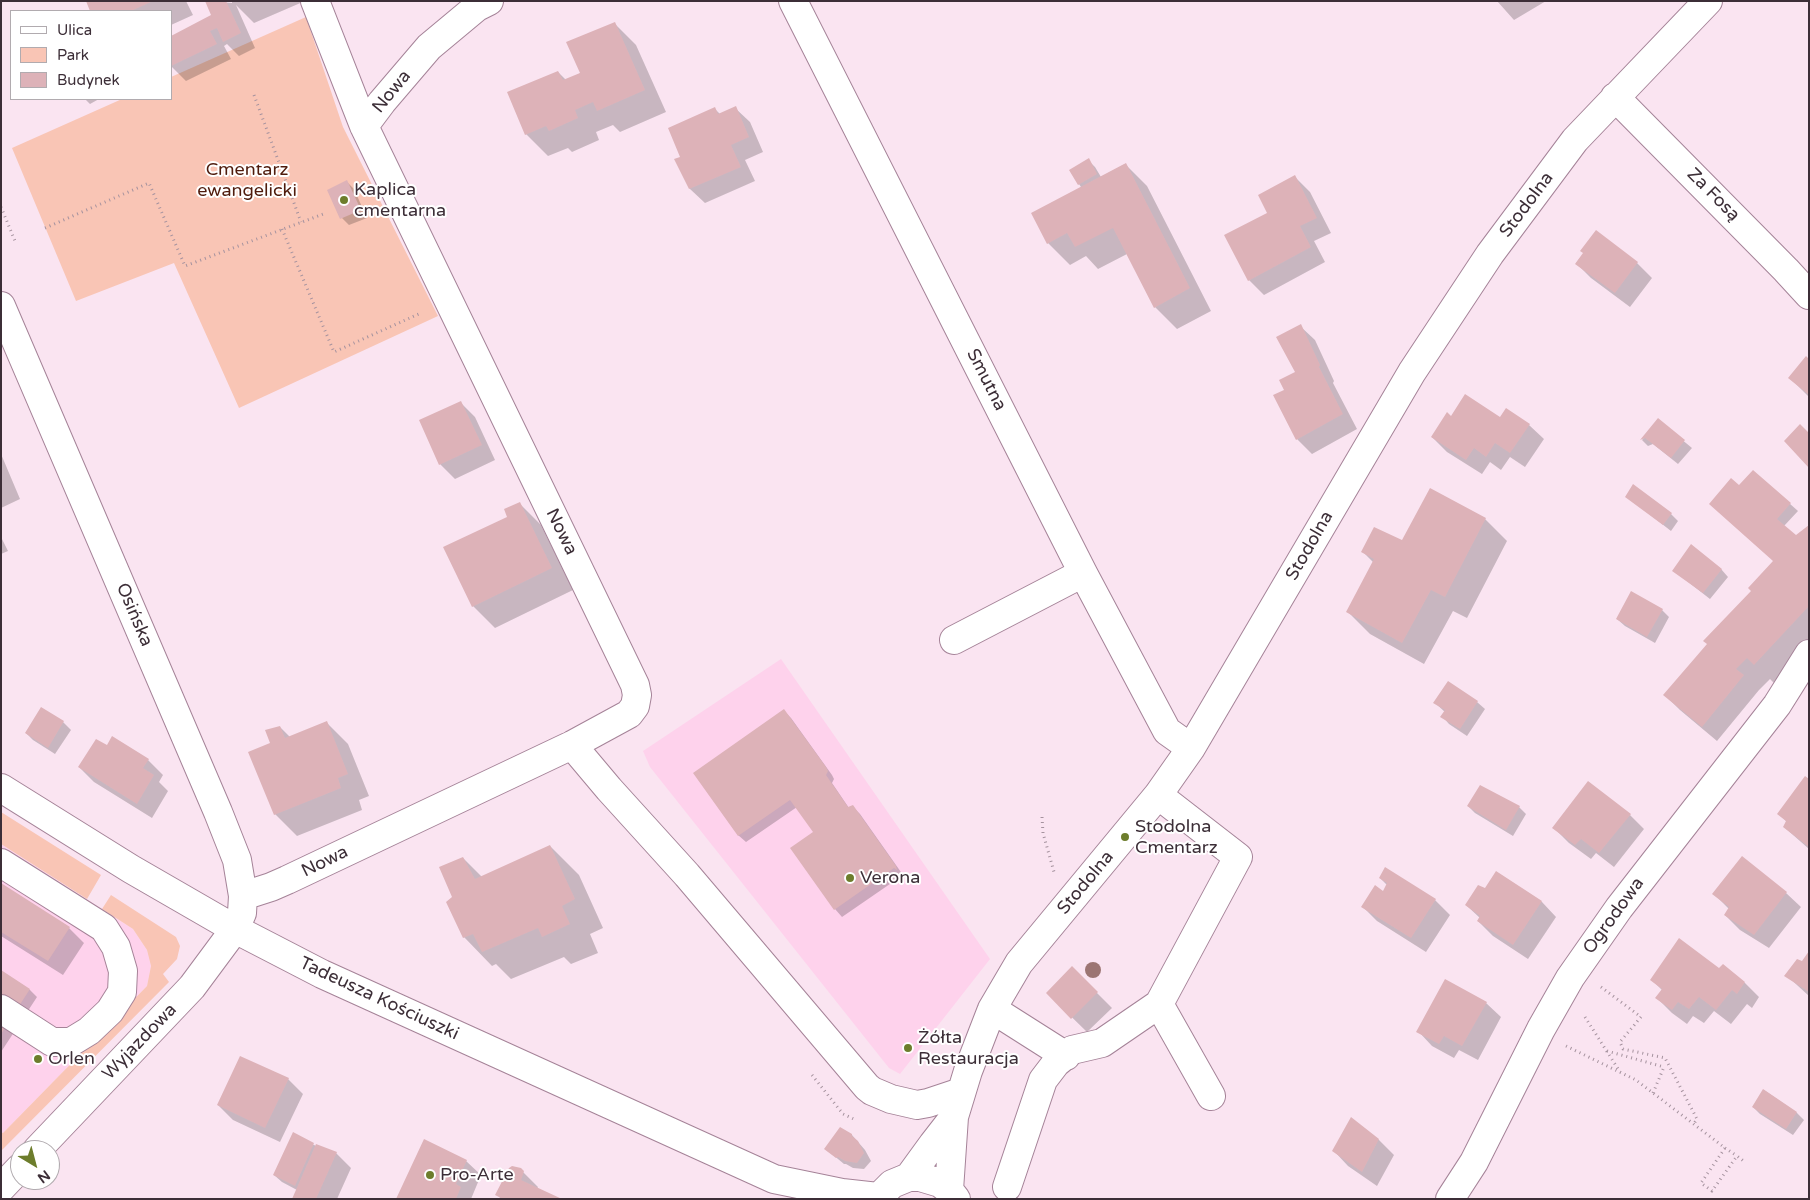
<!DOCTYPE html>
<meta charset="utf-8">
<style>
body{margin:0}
#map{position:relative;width:1810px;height:1200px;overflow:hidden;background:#fae4f1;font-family:"Varela Round",sans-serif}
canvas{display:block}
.frame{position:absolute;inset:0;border:2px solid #3c2e37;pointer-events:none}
.legend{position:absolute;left:10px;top:10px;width:162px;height:90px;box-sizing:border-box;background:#fff;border:1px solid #b1abaf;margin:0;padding:6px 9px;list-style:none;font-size:15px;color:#3c2e37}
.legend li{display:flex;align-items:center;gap:10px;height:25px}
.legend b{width:25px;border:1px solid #b1abaf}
.north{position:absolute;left:10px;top:1140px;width:50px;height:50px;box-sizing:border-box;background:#fff;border:1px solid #b1abaf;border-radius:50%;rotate:143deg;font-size:14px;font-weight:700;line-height:20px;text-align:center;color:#3c2e37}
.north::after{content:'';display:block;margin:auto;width:18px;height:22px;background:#6d7d2c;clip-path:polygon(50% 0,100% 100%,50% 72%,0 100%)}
</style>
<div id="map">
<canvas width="1810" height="1200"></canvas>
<div class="frame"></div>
<ul class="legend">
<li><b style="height:6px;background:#fff"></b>Ulica</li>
<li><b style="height:14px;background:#f9c5b5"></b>Park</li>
<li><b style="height:14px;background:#ddb2b8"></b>Budynek</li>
</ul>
<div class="north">N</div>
</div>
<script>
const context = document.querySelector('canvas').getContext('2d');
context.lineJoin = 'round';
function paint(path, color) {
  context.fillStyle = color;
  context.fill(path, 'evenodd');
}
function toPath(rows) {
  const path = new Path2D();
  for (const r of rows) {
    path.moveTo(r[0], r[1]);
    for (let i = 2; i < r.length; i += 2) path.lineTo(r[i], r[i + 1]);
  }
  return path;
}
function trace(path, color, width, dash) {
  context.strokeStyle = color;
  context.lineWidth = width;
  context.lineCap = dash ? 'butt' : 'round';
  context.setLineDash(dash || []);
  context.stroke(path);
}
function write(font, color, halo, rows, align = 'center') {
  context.font = font + ' "Varela Round",sans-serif';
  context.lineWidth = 4;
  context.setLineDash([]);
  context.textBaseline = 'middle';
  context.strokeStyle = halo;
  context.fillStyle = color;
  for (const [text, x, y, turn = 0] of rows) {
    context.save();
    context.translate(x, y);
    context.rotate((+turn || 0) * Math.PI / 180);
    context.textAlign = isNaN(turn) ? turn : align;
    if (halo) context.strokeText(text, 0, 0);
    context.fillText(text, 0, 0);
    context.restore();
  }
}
paint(toPath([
 [781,659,990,959,900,1074,889,1068,650,767,643,751],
 [1,844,133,929,147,950,151,966,147,986,3,1133,1,1132]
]), '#fed2ec');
paint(toPath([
 [306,17,343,127,438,316,239,408,174,263,76,301,12,148,122,99,171,99,171,77],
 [1,812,101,875,87,899,1,844],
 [111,895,176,937,180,946,177,959,163,974,169,982,1,1151,1,1132,3,1133,147,986,151,966,147,950,133,929,102,909]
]), '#f9c5b5');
paint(toPath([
 [87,1,186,1,193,15,171,25,171,11,92,11],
 [206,1,232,3,232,1,305,1,254,23,236,5,255,48,239,56,227,44,224,46,231,59,186,81,171,66,171,37,213,15],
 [1497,1,1546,1,1514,20],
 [614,23,636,45,666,112,620,132,613,125,596,132,599,140,572,152,568,148,548,156,526,134,558,72,566,80,581,73],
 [85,99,99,99,90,104],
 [714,108,720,114,735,108,750,122,763,152,745,160,755,181,705,203,690,189,676,160,682,157],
 [1088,160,1095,167,1101,177,1125,164,1147,186,1211,311,1177,329,1155,307,1127,254,1098,269,1086,256,1070,265,1048,243,1081,187,1070,171],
 [1295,177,1310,192,1331,233,1314,241,1325,262,1264,295,1249,280,1268,214],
 [347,182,354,189,367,218,349,225,342,218],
 [1596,232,1637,263,1652,278,1630,307,1591,278,1576,263,1584,253],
 [1300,326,1315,340,1334,381,1333,383,1357,429,1312,454,1297,439,1286,390,1296,373],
 [1809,360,1809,397,1790,378],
 [460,402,475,417,495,460,455,479,440,464],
 [1452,417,1500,418,1529,425,1544,439,1525,467,1510,457,1501,470,1490,462,1482,474,1447,452,1432,437],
 [1658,420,1692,448,1678,464,1653,444,1648,446,1642,440],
 [1,454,20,499,1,508],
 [1753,471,1798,511,1784,526,1796,537,1809,526,1809,651,1777,686,1770,679,1759,690,1717,741,1680,710,1665,695,1753,591,1774,562,1739,487],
 [1626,496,1671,514,1678,521,1671,531],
 [519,503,541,525,573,590,495,628,473,606,509,517],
 [1485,519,1507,541,1467,618,1453,611,1424,664,1370,634,1348,612,1374,563,1363,552],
 [1,537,8,551,1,554],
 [1721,569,1728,577,1710,599,1674,571],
 [1662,610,1669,617,1655,643,1625,626,1617,619],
 [1477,702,1485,709,1467,736,1449,724,1442,716,1445,712,1435,703],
 [43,709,63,722,71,730,55,754,33,740,26,733],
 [784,711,791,718,832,775,834,779,832,783,849,808,852,806,860,814,903,875,842,917,835,909,792,848,814,832,797,807,746,842,738,835],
 [326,722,348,744,369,796,359,800,362,810,297,836,275,814,272,744,280,727,290,737],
 [107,747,148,760,163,775,159,782,168,791,152,818,94,782,79,767],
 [1809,781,1809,849,1784,827,1787,822,1779,814],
 [1468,806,1519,807,1526,814,1513,836,1475,813],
 [1630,815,1644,829,1614,867,1596,853,1591,859,1569,843,1554,828],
 [550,846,579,875,603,928,590,934,598,953,571,964,564,957,511,979,496,964,492,966,464,937,453,897,463,858,482,877],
 [1497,873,1542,902,1556,917,1528,959,1493,936,1478,921,1480,918,1466,905,1485,890],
 [1380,878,1435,900,1450,915,1426,952,1377,921,1363,907,1383,892,1387,885],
 [1,885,69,928,84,943,63,975,1,936],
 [1713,893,1786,893,1801,907,1769,948,1740,930,1725,915,1729,909],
 [1809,953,1809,996,1786,975,1802,963],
 [1072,968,1112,1008,1087,1032,1047,993],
 [1719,970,1745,983,1759,997,1752,1008,1747,1004,1731,1024,1714,1011,1704,1023,1693,1016,1687,1024,1672,1013,1657,998,1662,990,1651,979],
 [1,972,30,990,37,997,1,1052],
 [1486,1003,1501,1017,1478,1060,1459,1050,1454,1058,1432,1046,1418,1031],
 [288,1079,303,1094,280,1142,233,1120,218,1105],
 [1764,1090,1797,1113,1804,1120,1793,1135,1760,1114,1753,1107],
 [1352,1119,1379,1140,1394,1155,1377,1186,1348,1166,1334,1151],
 [293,1134,316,1146,336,1153,351,1168,337,1199,293,1199,297,1190,282,1182,274,1175],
 [852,1135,865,1150,871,1161,864,1169,853,1168,846,1164,844,1164,826,1149],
 [466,1161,481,1175,471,1199,398,1199],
 [523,1172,538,1187,537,1189,559,1199,501,1199,497,1194]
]), '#0003');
paint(toPath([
 [86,1,153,1,131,11,90,11],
 [205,1,226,1,241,33,223,42,217,28,210,31,217,44,171,66,171,36,211,15],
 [615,22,645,90,597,111,593,102,575,110,578,118,549,131,546,126,525,135,507,92,558,71,563,80,580,73,566,42],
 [736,106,749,137,731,145,741,167,689,189,674,159,680,157,668,128,715,107,718,114],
 [1089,158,1097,174,1078,185,1069,170],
 [1126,163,1190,288,1154,308,1113,228,1075,247,1067,233,1047,244,1031,213],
 [1295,175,1317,218,1300,226,1311,247,1248,281,1224,235,1267,213,1258,195],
 [347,180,361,210,340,219,327,190],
 [1596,230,1638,262,1615,293,1575,264,1583,253,1580,251],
 [1301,324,1320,365,1319,367,1343,414,1296,440,1273,395,1284,390,1279,380,1295,372,1276,337],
 [1806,356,1809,359,1809,395,1788,378],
 [1465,394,1500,417,1506,408,1530,424,1510,453,1495,443,1486,457,1474,448,1466,460,1431,437,1447,412,1451,416],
 [461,401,482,445,439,465,419,420],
 [1658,418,1685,440,1671,458,1645,438,1640,440],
 [1800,424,1809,433,1809,468,1784,441],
 [1753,470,1791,503,1777,519,1796,535,1809,525,1809,606,1754,665,1747,658,1736,669,1744,675,1702,727,1663,695,1707,644,1703,641,1751,591,1748,588,1773,561,1709,504,1731,478,1739,485],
 [1633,484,1672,513,1663,525,1625,497],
 [1430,488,1486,518,1445,597,1431,590,1402,643,1346,612,1374,559,1361,552,1374,527,1402,540],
 [520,502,552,568,472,607,443,547,507,517,504,509],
 [1691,544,1722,569,1703,593,1672,571],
 [1631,591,1663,609,1647,637,1616,619],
 [1448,681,1478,701,1460,729,1440,717,1445,710,1433,703],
 [41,707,64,721,48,748,25,733],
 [784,709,826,767,828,771,826,775,848,807,853,805,896,866,897,870,894,868,834,910,790,848,813,832,790,800,738,836,693,773],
 [327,721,348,774,338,778,341,788,274,815,248,752,270,743,265,730,280,726,285,738],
 [112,736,149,759,143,768,154,775,137,804,78,767,96,739,107,745],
 [1805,776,1809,779,1809,847,1783,827,1786,821,1777,814],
 [1588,781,1631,814,1599,853,1581,839,1575,845,1552,828],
 [1480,785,1520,806,1506,830,1467,806],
 [550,845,575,899,562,906,570,924,542,937,538,928,482,952,473,934,463,938,446,902,452,897,439,867,463,857,475,879],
 [1742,856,1787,892,1754,935,1724,915,1729,907,1712,894],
 [1385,867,1436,899,1411,938,1361,907,1375,885,1383,891,1387,883,1379,878],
 [1496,871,1542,901,1513,945,1477,921,1480,916,1465,905,1478,885,1485,888],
 [1,883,70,927,48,961,1,932],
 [1679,938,1719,968,1723,964,1745,982,1737,994,1732,990,1716,1010,1699,997,1689,1009,1678,1002,1672,1010,1655,998,1662,989,1650,980],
 [1809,951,1809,992,1784,976,1797,959,1802,961],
 [1072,966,1098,992,1071,1019,1046,993],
 [1,970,30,989,1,1034],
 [1445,979,1487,1002,1462,1046,1444,1036,1439,1044,1416,1032],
 [240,1056,289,1078,265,1128,217,1105],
 [1763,1089,1797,1112,1786,1129,1752,1107],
 [1351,1117,1379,1139,1362,1172,1332,1151],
 [840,1127,852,1134,852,1136,858,1141,864,1153,857,1163,845,1161,838,1157,836,1158,824,1149],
 [293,1132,314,1143,295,1186,273,1175],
 [424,1139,467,1160,456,1184,461,1187,456,1199,396,1199],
 [316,1144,337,1152,316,1199,292,1199],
 [512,1166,521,1168,524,1171,521,1180,562,1199,503,1199,495,1195,509,1168]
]), '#ddb2b8');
const minor = toPath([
 [793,1,1083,573,1167,731,1191,748],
 [1615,97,1786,270,1809,295],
 [364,126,382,102,429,47,477,7,489,1],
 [1,306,218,812,237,860,243,896,242,913,235,929,192,987,37,1150],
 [954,640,1083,573],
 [572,745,609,789,687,875,867,1087,872,1091,891,1099,917,1105,928,1103,961,1092],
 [1,788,131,869,235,929,322,974,774,1179,842,1193,878,1197],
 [1,863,104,928,116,947,123,971,122,992,110,1011,89,1031,71,1042,52,1042,1,1009],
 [243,896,271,887,287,880,572,745,629,714,635,706,637,695,635,685,364,126,315,1],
 [1159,1004,1211,1096],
 [992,1009,1066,1056],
 [909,1177,933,1144,954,1117],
 [1007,1187,1043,1080,1056,1063,1072,1050,1102,1043,1159,1004,1238,857,1158,795],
 [1,1188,20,1168],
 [949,1190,954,1117,968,1071,992,1009,1019,963,1158,795,1191,748,1412,372,1490,254,1575,140,1708,1],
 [877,1199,892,1184,909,1177,920,1177,940,1183,949,1190,956,1199],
 [1450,1199,1474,1162,1541,1029,1570,978,1619,908,1777,705,1809,654]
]);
trace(minor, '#a58398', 30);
trace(toPath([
 [254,95,301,222],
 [1,207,15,241],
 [45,228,149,183,185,266,326,213],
 [282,229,334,352,421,313],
 [1042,817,1043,833,1054,872],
 [1601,987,1641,1017,1620,1042,1623,1049,1665,1058,1697,1119,1693,1125],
 [1585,1017,1620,1072],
 [1566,1046,1636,1080,1725,1148,1701,1183,1712,1191,1737,1156,1745,1162],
 [1607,1051,1664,1067],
 [812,1075,843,1114,856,1120],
 [1653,1093,1664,1067],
 [1725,1148,1737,1156]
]), '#a5929e', 3, [1, 4]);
trace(minor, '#fff', 28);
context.fillStyle = '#9c7573';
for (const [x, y] of [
 [1093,970]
]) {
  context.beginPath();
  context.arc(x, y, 8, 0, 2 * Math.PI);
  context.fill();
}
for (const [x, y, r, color] of [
 [344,200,5,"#6d7d2c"],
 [1125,837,5,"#6d7d2c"],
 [850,878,5,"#6d7d2c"],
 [908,1048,5,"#6d7d2c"],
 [38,1059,5,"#6d7d2c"],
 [430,1175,5,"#6d7d2c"]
]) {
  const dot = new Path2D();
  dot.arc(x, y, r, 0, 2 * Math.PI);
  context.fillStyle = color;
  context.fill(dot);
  trace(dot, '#fff', 2);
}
write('18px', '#3c2e37', '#fff', [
 ["Nowa",392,92,-51],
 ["Za Fosą",1713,195,45],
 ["Stodolna",1527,205,-53],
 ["Smutna",986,380,63],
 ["Nowa",561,532,64],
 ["Stodolna",1310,546,-60],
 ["Osińska",134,615,67],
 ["Nowa",325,862,-26],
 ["Stodolna",1086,883,-50],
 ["Ogrodowa",1614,916,-54],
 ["Tadeusza Kościuszki",379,999,25],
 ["Wyjazdowa",140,1042,-46]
]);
write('18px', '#4f1b0c', '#fff', [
 ["Cmentarz",247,170],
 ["ewangelicki",247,191]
]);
write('18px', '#3c2e37', '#fff', [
 ["Kaplica",354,190],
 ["cmentarna",354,211],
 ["Stodolna",1135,827],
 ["Cmentarz",1135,848],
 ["Verona",860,878],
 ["Żółta",918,1038],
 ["Restauracja",918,1059],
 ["Orlen",48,1059],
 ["Pro-Arte",440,1175]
], 'left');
</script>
